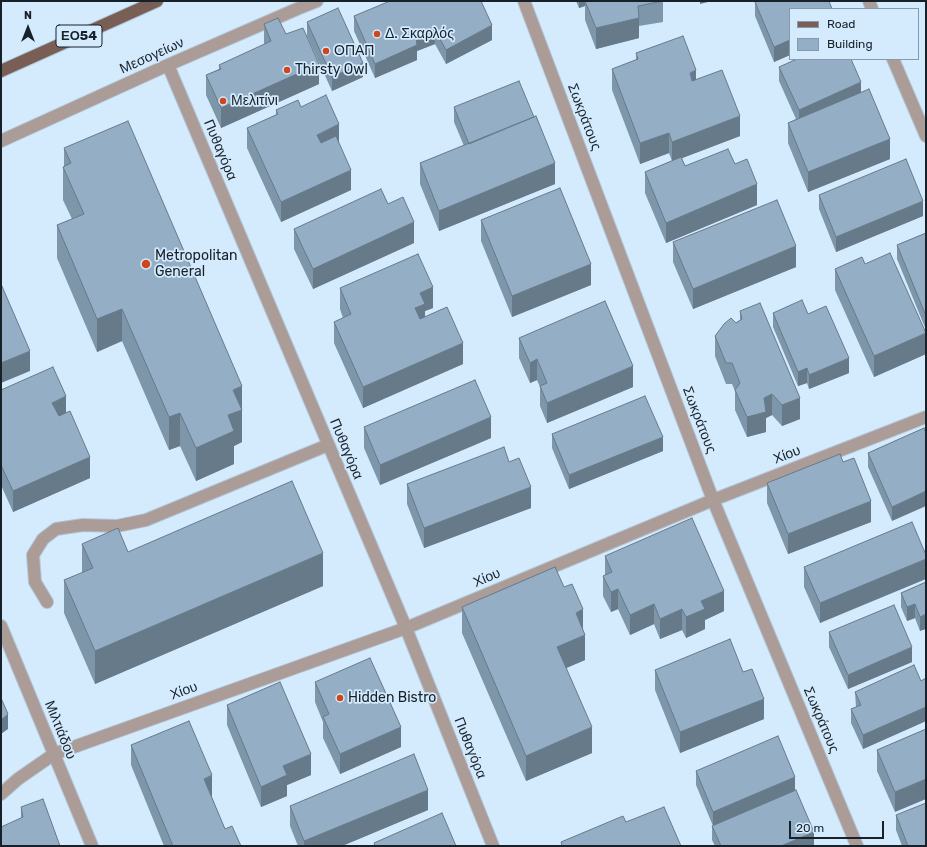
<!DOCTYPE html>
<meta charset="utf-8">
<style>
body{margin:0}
#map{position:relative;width:927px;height:847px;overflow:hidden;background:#d4eafd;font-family:Rubik,sans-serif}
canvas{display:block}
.frame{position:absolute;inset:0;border:2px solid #17212a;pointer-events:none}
.legend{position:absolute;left:789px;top:8px;width:130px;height:52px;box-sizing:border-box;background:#d4eafd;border:1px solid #889aa9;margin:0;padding:5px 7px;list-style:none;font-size:12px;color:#17212a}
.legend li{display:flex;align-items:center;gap:8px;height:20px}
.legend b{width:20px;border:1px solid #889aa9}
.north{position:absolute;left:8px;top:8px;width:40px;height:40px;-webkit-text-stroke:3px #d4eafd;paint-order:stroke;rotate:0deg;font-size:11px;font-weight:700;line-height:16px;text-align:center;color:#17212a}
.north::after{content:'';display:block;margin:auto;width:14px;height:18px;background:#17212a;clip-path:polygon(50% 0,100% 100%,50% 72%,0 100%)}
.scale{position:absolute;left:789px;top:821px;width:95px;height:18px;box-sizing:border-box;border:2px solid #17212a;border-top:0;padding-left:5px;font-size:12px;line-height:14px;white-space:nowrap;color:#17212a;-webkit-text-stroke:3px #d4eafd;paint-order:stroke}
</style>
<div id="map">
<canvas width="927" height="847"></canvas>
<div class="frame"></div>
<ul class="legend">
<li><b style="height:5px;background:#795e56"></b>Road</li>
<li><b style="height:11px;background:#93aec5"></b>Building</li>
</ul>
<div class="north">N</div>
<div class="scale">20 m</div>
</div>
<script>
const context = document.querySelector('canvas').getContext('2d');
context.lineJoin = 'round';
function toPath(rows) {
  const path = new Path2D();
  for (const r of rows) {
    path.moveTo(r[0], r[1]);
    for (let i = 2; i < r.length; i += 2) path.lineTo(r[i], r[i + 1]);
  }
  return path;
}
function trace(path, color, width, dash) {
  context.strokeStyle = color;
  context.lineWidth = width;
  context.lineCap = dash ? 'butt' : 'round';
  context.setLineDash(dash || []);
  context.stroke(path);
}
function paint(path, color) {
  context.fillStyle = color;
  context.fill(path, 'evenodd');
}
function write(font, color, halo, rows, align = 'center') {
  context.font = font + ' Rubik,sans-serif';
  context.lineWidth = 3.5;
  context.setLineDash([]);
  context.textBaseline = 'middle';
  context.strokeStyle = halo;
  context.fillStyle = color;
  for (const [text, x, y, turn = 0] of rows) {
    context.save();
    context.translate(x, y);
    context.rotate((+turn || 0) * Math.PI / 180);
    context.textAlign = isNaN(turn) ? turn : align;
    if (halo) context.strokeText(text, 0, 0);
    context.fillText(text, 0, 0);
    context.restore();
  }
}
const minor = toPath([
 [524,1,713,500,857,846],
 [869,1,872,9],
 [893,59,926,136],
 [168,65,406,628,493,846],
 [1,141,168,65,297,9,317,1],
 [47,602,35,582,33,555,43,539,56,529,83,525,117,526,146,520,328,445],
 [1,626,92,846],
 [1,794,18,779,54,754,406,628,713,500,926,417]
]);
const major = toPath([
 [1,71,157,1]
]);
trace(minor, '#b2c6d7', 14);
trace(major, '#b2c6d7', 14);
trace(minor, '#ac9c97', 12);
trace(major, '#795e56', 12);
paint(toPath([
 [576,1,663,1,663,22,639,26,639,38,596,49,585,20,585,6,579,8],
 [755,2,790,9,790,55,774,62,755,16],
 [354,16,492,40,446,64,435,44,417,51,417,60,375,78,354,31],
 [307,22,363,77,332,91,307,36],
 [264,24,286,34,319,84,221,128,206,95,206,75,219,69,219,65,264,45],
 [636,53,696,79,740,136,682,158,685,166,735,164,757,205,666,243,645,193,645,172,672,161,669,153,640,164,612,90,612,69,636,60],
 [779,67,861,92,890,159,808,192,788,143,788,123,796,119,779,81],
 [301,107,351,190,281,222,247,148,247,128,276,115,276,110],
 [454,107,555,184,439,231,420,184,420,163,464,146,454,122],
 [64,148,242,442,234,446,234,464,196,481,180,446,169,450,122,341,97,352,57,258,57,225,72,219,63,200,63,167,64,167],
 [819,195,923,216,836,252,819,209],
 [388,204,414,243,313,289,294,249,294,229],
 [481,220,591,285,512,317,481,241],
 [926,233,926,330,897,259,897,245],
 [673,242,796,267,693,309,673,262],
 [865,264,926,354,874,377,835,290,835,269],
 [340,288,433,308,425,311,425,317,463,364,363,408,334,343,334,322,343,318,340,309],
 [740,311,800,419,782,426,772,415,766,418,766,432,747,437,735,410,735,391,732,384,726,384,715,356,715,336,740,320],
 [773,313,849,373,809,389,807,383,798,386,773,327],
 [519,338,633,387,547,423,540,406,540,387,537,380,530,383,519,358],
 [1,390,66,413,90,478,13,512,1,485],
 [364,427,491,438,380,485,364,448],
 [924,428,892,521,868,467,868,453],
 [552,434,663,451,569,489,552,448],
 [509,462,531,508,424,548,407,504,407,484],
 [767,483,871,522,788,554,767,503],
 [82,544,128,552,323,586,95,684,64,613,64,580,82,573],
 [926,555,820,623,804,587,804,567],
 [605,556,724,611,705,620,705,629,686,638,682,630,660,639,654,624,630,635,618,609,611,612,603,596,603,576,605,575],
 [926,582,920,631,915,618,907,621,901,607,901,593],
 [462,607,583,631,585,660,566,668,592,753,526,781,462,633],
 [829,632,912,662,848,689,829,647],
 [655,670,743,672,764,719,680,753,655,690],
 [926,678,926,721,863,749,851,723,851,709,856,707,855,692,921,681],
 [315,682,401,747,340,774,323,738,323,722,315,702],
 [227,705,311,775,287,785,287,796,261,807,227,725],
 [926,729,895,812,877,771,877,750],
 [131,745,212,796,211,796,225,829,241,846,164,846,131,765],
 [696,771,795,790,814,846,715,846,712,840,712,826,713,826,696,785],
 [290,806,428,810,342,846,298,846,290,826],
 [21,807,60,846,21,818],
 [896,815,926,846,902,846,896,830]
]), '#7e96a9');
paint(toPath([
 [579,1,585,1,585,6,579,8],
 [700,1,712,1,700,4],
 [639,18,639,38,596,49,596,28],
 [492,25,492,40,446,64,446,50],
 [435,30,435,44,417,51,417,60,375,78,375,64,416,37],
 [790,40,790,55,774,62,774,47],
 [363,63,363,77,332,91,332,77],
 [319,64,319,84,221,128,221,108],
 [696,70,696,91,690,73],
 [861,82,861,96,799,124,799,110],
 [740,116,740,136,672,162,672,142],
 [339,124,339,145,317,155,317,135],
 [669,133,669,153,640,164,640,143],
 [890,139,890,159,808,192,808,172],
 [555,163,555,184,439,231,439,211],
 [351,170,351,190,281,222,281,202],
 [757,184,757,205,666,243,666,223],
 [923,201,923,216,836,252,836,237],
 [414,222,414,243,313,289,313,269],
 [796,246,796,267,693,309,693,289],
 [591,264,591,285,512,317,512,296],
 [433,287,433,308,425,311,425,324,415,328,415,308,420,293],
 [122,309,122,341,97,352,97,319],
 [926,333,926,354,874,377,874,356],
 [463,343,463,364,363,408,363,387],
 [30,351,30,371,1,383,1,363],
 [849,358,849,373,809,389,809,375],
 [537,359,537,380,530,383,530,363],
 [633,366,633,387,547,423,547,403],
 [807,368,807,383,798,386,798,372],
 [242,386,242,442,234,446,234,464,196,481,196,448,233,390],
 [772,394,772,415,766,418,766,432,747,437,747,417,764,398],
 [66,396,66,417,52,423,52,403],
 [800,398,800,419,782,426,782,405],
 [180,413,180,446,169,450,169,417],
 [491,417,491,438,380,485,380,465],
 [663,437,663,451,569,489,569,475],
 [90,457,90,478,13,512,13,491],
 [531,487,531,508,424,548,424,528],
 [926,491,926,506,892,521,892,507],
 [871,501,871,522,788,554,788,534],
 [323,553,323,586,95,684,95,651],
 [926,559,926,579,820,623,820,603],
 [618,589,618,609,611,612,611,592],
 [724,591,724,611,705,620,705,629,686,638,686,617,701,601],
 [654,604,654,624,630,635,630,615],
 [915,604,915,618,907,621,907,607],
 [583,609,583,635,576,613],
 [682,609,682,630,660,639,660,619],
 [926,614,926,629,920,631,920,617],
 [585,635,585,660,557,672,557,647],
 [912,647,912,662,848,689,848,675],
 [764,699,764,719,680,753,680,732],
 [926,707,926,721,863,749,863,735],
 [8,714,8,729,1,734,1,720],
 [401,727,401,747,340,774,340,754],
 [592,727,592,753,526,781,526,756],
 [311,754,311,775,287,785,287,796,261,807,261,787,283,766],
 [212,775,212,796,204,799,204,779],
 [795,777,795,791,713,826,713,812],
 [926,779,926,799,895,812,895,792],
 [428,790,428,810,342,846,304,846,304,841],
 [814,832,814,846,781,846]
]), '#677a8a');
const building = toPath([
 [390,1,481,1,492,25,446,50,435,30,416,37,417,45,375,64,354,16,390,1],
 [585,1,663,1,638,6,639,18,596,28,585,1],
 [757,1,829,1,832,9,790,9,790,40,774,47,755,2,757,1],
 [338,8,363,63,332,77,307,22,338,8],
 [278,18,286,34,303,28,319,64,221,108,206,75,221,69,219,65,271,41,264,24,278,18],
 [683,36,696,70,690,73,692,81,722,70,740,116,672,142,669,133,640,143,612,69,638,59,636,53,683,36],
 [797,59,851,59,861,82,799,110,779,67,797,59],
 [519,81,534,117,469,144,454,107,519,81],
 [869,89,890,139,808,172,788,123,869,89],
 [326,95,339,124,317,135,321,143,336,136,351,170,281,202,247,128,278,114,276,110,298,100,301,107,326,95],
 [536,116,555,163,439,211,420,163,536,116],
 [128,121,242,386,233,390,242,410,228,415,234,431,196,448,180,413,169,417,122,309,97,319,57,225,84,214,63,167,71,163,64,148,128,121],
 [728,149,735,164,747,159,757,184,666,223,645,172,681,157,685,166,728,149],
 [906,159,923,201,836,237,819,195,906,159],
 [560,188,591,264,512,296,481,220,560,188],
 [381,189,388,204,403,197,414,222,313,269,294,229,381,189],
 [777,200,796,246,693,289,673,242,777,200],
 [926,233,926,316,897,245,926,233],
 [890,253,926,333,874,356,835,269,862,257,865,264,890,253],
 [418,254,433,287,420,293,425,304,415,308,420,319,447,307,463,343,363,387,334,322,351,314,340,288,418,254],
 [1,284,30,351,1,363,1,284],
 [802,300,808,314,826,306,849,358,809,375,807,368,798,372,773,313,802,300],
 [605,301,633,366,547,403,540,386,547,383,537,359,530,363,519,338,605,301],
 [760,303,800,398,782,405,772,394,764,398,766,412,747,417,735,390,740,383,732,363,726,363,715,336,724,324,731,318,736,323,742,319,740,311,760,303],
 [53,367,66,396,52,403,59,416,70,411,90,457,13,491,1,465,1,390,53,367],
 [475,380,491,417,380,465,364,427,475,380],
 [645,396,663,437,569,475,552,434,645,396],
 [924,428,926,433,926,491,892,507,868,453,924,428],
 [504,447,509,462,519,458,531,487,424,528,407,484,504,447],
 [840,454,843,462,854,458,871,501,788,534,767,483,840,454],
 [292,481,323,553,95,651,64,580,93,568,82,544,118,528,128,552,292,481],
 [692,518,724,591,701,601,705,609,686,617,682,609,660,619,654,604,630,615,618,589,611,592,603,576,612,572,605,556,692,518],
 [912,522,926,555,926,559,820,603,804,567,912,522],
 [555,567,564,587,572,584,583,609,576,613,585,635,557,647,592,727,526,756,462,607,555,567],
 [926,582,926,614,920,617,915,604,907,607,901,593,926,582],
 [894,605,912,647,848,675,829,632,894,605],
 [730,639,743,672,752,669,764,699,680,732,655,670,730,639],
 [370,658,401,727,340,754,323,717,329,714,315,682,370,658],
 [914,665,921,681,926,678,926,707,863,735,851,709,861,705,855,692,914,665],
 [280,682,311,754,283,766,287,775,261,787,227,705,280,682],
 [1,698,8,714,1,720,1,698],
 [189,721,212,775,204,779,225,829,232,826,241,846,173,846,131,745,189,721],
 [926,729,926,779,895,792,877,750,926,729],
 [778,736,795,777,713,812,696,771,778,736],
 [414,754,428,790,304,841,290,806,414,754],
 [796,790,814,832,781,846,721,846,712,826,796,790],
 [43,799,60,846,1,846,1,827,23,817,21,807,43,799],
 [926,803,926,846,908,846,896,815,926,803],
 [664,807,681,846,562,846,561,842,623,816,626,822,664,807],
 [442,813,456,846,375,846,374,843,442,813]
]);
paint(building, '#93aec5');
trace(building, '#677a8a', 1);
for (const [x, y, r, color] of [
 [377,34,4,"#cf461c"],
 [326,51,4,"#cf461c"],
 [287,70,4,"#cf461c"],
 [223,101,4,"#cf461c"],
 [146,264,5,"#cf461c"],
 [340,698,4,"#cf461c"]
]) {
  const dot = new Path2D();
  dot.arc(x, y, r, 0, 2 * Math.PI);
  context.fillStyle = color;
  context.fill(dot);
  trace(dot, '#d4eafd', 1.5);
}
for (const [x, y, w] of [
 [79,36,46]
]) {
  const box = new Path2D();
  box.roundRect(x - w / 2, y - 11, w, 22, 3);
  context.fillStyle = '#d4eafd';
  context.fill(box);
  trace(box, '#17212a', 1);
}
write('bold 13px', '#17212a', null, [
 ["ΕΟ54",79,36]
]);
write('14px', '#17212a', '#d4eafd', [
 ["Δ. Σκαρλός",385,34],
 ["ΟΠΑΠ",334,51],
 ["Thirsty Owl",295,70],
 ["Μελιτίνι",231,101],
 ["Metropolitan",155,256],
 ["General",155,272],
 ["Hidden Bistro",348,698]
], 'left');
write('14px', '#17212a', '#d4eafd', [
 ["Μεσογείων",152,56,-24],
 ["Σωκράτους",584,117,69],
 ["Πυθαγόρα",220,150,67],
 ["Σωκράτους",699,420,69],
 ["Πυθαγόρα",346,449,67],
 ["Χίου",787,455,-21],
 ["Χίου",487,578,-23],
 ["Χίου",184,691,-20],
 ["Σωκράτους",821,720,67],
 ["Μιλτιάδου",60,730,68],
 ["Πυθαγόρα",470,748,68]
]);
</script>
